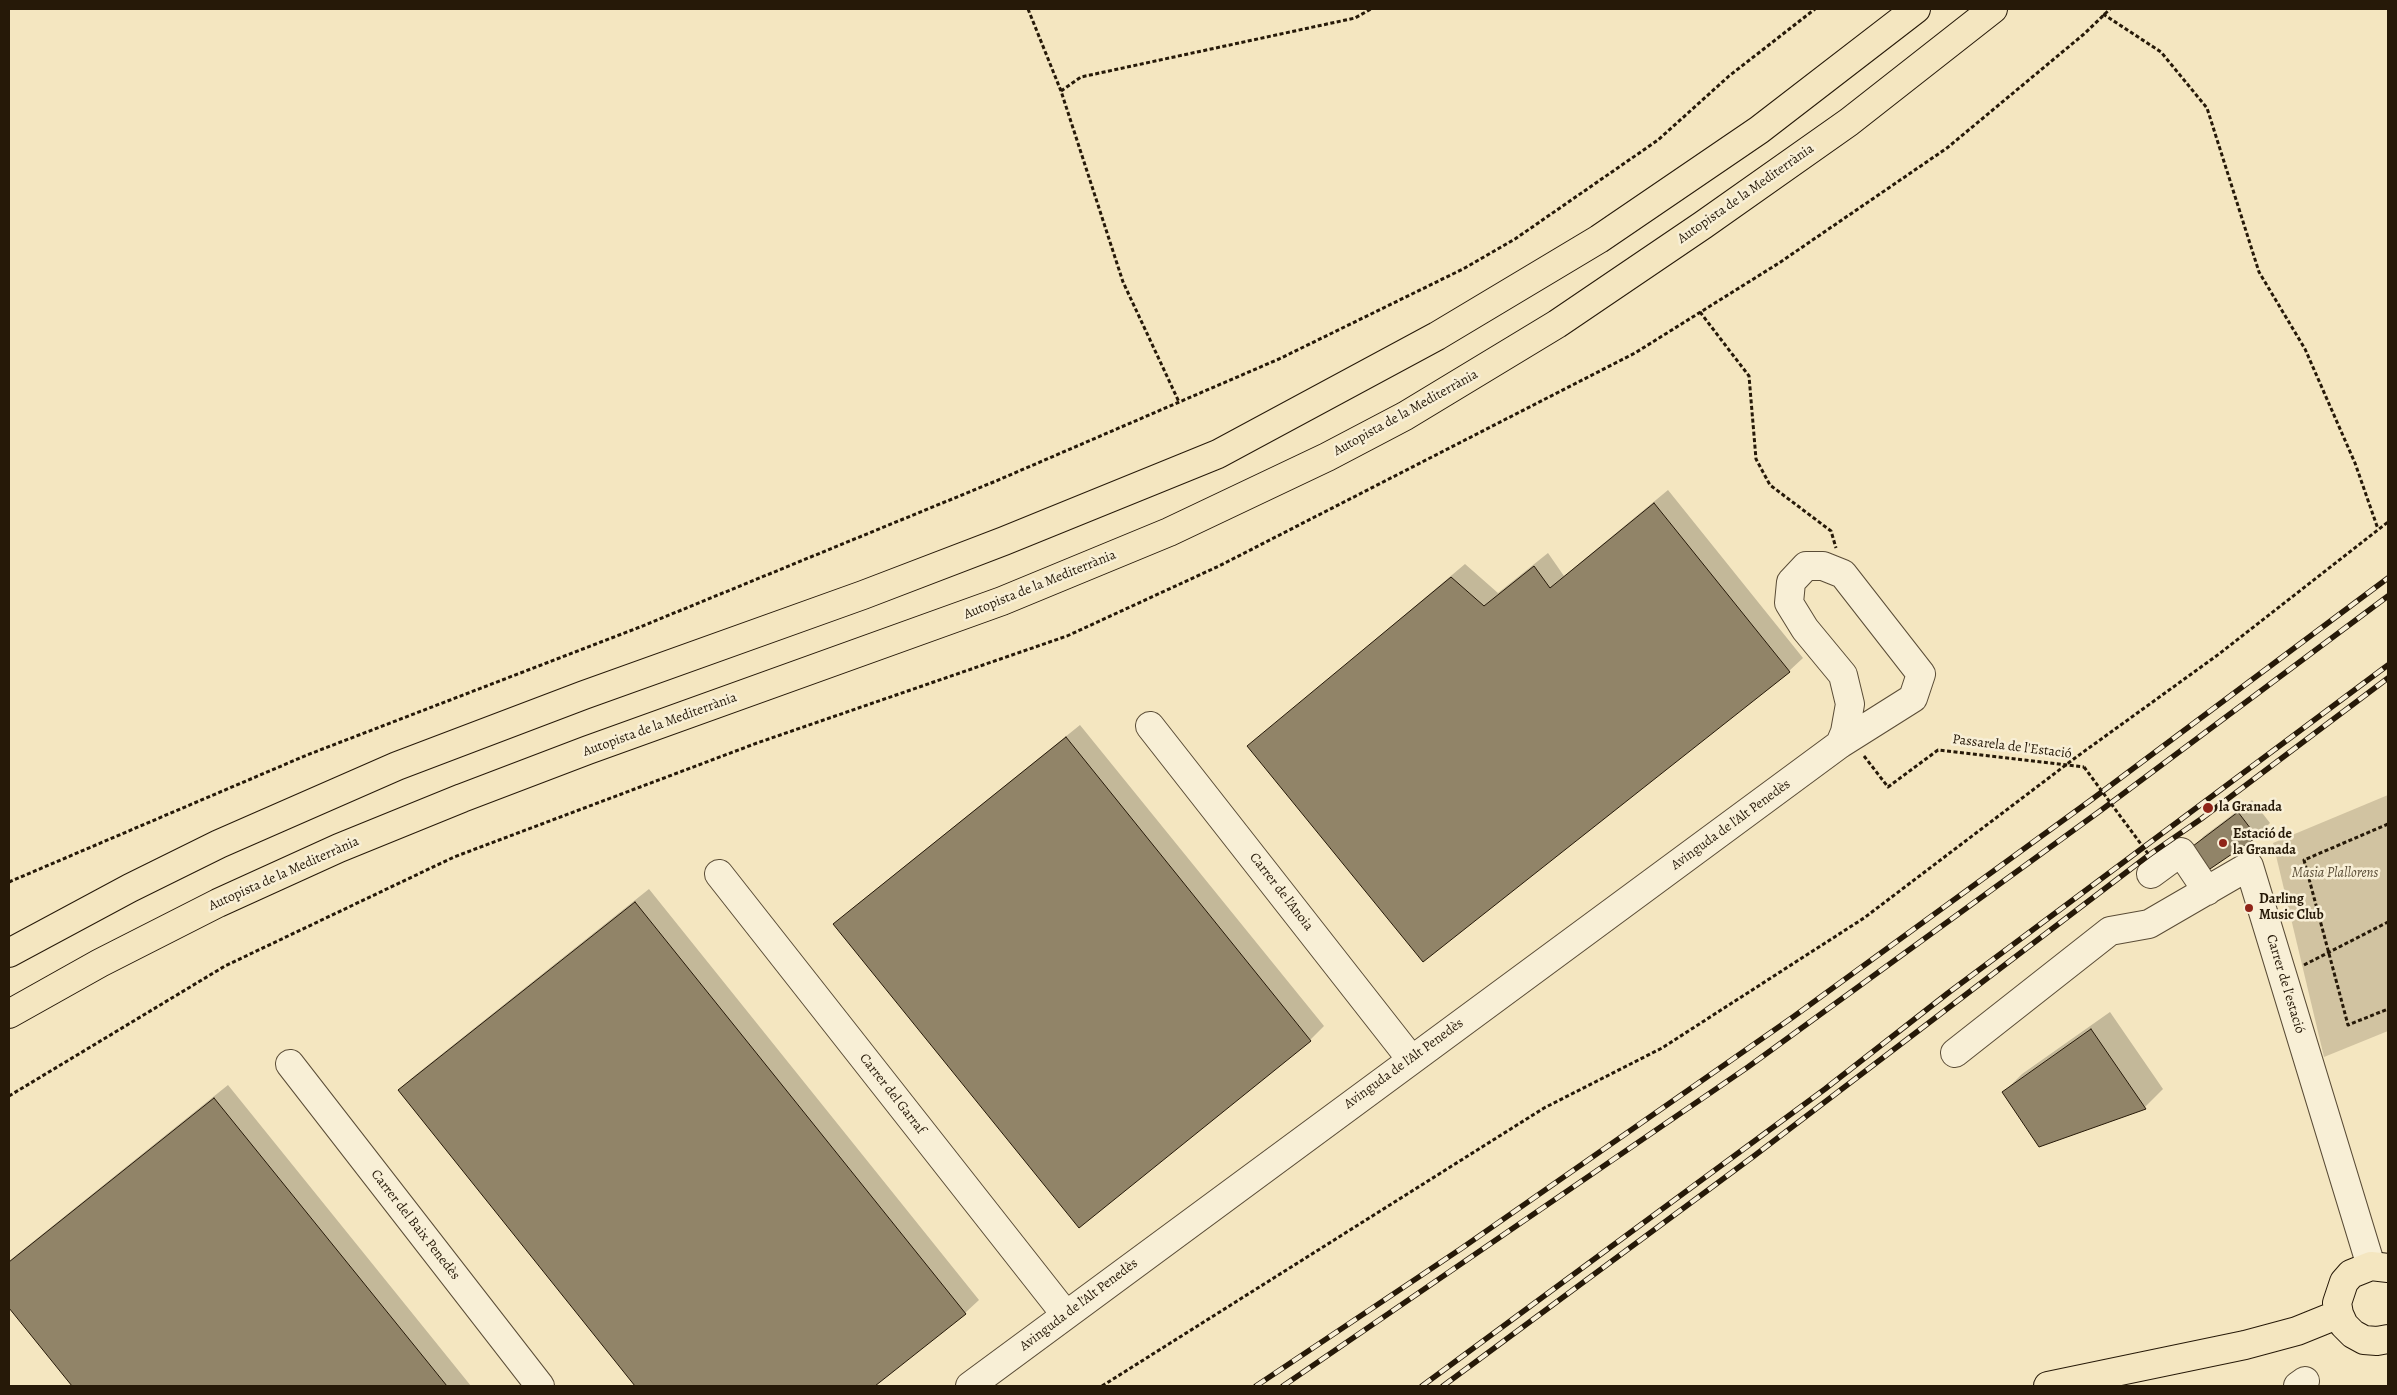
<!DOCTYPE html>
<meta charset="utf-8">
<style>
body{margin:0}
#map{position:relative;width:2397px;height:1395px;overflow:hidden;background:#f4e6c0;font-family:Alegreya,serif}
canvas{display:block}
.frame{position:absolute;inset:0;border:10px solid #261908;pointer-events:none}
</style>
<div id="map">
<canvas width="2397" height="1395"></canvas>
<div class="frame"></div>
</div>
<script>
const context = document.querySelector('canvas').getContext('2d');
context.lineJoin = 'round';
function paint(path, color) {
  context.fillStyle = color;
  context.fill(path, 'evenodd');
}
function toPath(rows) {
  const path = new Path2D();
  for (const r of rows) {
    path.moveTo(r[0], r[1]);
    for (let i = 2; i < r.length; i += 2) path.lineTo(r[i], r[i + 1]);
  }
  return path;
}
function trace(path, color, width, dash) {
  context.strokeStyle = color;
  context.lineWidth = width;
  context.lineCap = dash ? 'butt' : 'round';
  context.setLineDash(dash || []);
  context.stroke(path);
}
function write(font, color, halo, rows, align = 'center') {
  context.font = font + ' Alegreya,serif';
  context.lineWidth = 5;
  context.setLineDash([]);
  context.textBaseline = 'middle';
  context.strokeStyle = halo;
  context.fillStyle = color;
  for (const [text, x, y, turn = 0] of rows) {
    context.save();
    context.translate(x, y);
    context.rotate((+turn || 0) * Math.PI / 180);
    context.textAlign = isNaN(turn) ? turn : align;
    if (halo) context.strokeText(text, 0, 0);
    context.fillText(text, 0, 0);
    context.restore();
  }
}
paint(toPath([
 [2388,795,2388,1031,2324,1057,2273,843]
]), '#d1c3a1');
paint(toPath([
 [1668,490,1803,658,1789,671,1249,746,1465,564,1498,593,1548,553,1564,576],
 [1080,725,1324,1026,1310,1040,1079,1226,835,924,849,911],
 [2252,800,2270,823,2257,836,2207,870,2191,849,2204,836],
 [649,889,979,1300,965,1313,873,1386,636,1386,399,1090,413,1077],
 [2110,1012,2163,1089,2145,1107,2039,1145,2004,1092,2022,1074],
 [228,1085,471,1386,73,1386,9,1306,9,1261]
]), '#0003');
const building = toPath([
 [1654,503,1790,672,1423,962,1247,746,1451,577,1484,606,1534,566,1550,588,1654,503],
 [1066,737,1311,1041,1079,1228,833,924,1066,737],
 [2238,812,2257,837,2207,871,2189,849,2238,812],
 [635,902,966,1314,875,1386,635,1386,398,1090,635,902],
 [2091,1029,2146,1109,2039,1147,2002,1092,2091,1029],
 [214,1098,447,1386,72,1386,9,1308,9,1262,214,1098]
]);
paint(building, '#918468');
trace(building, '#261908', 1);
const minor = toPath([
 [1150,726,1411,1059],
 [719,874,1066,1315],
 [2151,874,2181,852,2207,891],
 [1955,1053,2110,931,2149,924,2249,866,2371,1266],
 [290,1064,540,1386],
 [970,1386,1840,744,1913,698,1921,674,1843,574,1823,566,1806,566,1791,582,1789,603,1805,629,1843,675,1850,704,1845,732,1840,744],
 [2298,1386,2305,1381]
]);
const major = toPath([
 [2388,1268,2371,1266,2351,1274,2344,1282,2337,1303,2339,1314,2344,1325,2353,1334,2364,1340,2377,1341,2388,1339],
 [2048,1386,2245,1345,2297,1331,2339,1314]
]);
const highway = toPath([
 [9,953,130,888,219,844,397,766,584,695,863,595,1004,541,1218,454,1437,336,1599,239,1759,130,1916,9],
 [9,1014,100,963,218,903,339,848,462,798,588,750,1002,601,1169,532,1327,457,1405,416,1557,324,1703,225,1849,122,1993,9]
]);
trace(minor, '#5a4c36', 30);
trace(major, '#261908', 30);
trace(highway, '#261908', 30);
trace(toPath([
 [1028,9,1061,91,1123,282,1179,402],
 [2103,14,2161,52,2207,108,2259,272,2305,349,2355,463,2378,529],
 [1061,91,1081,77,1355,18,1371,9],
 [1700,312,1749,376,1756,459,1770,485,1831,531,1836,548],
 [1864,756,1888,787,1938,750,2084,767],
 [2388,824,2304,860,2348,1025,2388,1009],
 [9,882,307,755,640,627,996,481,1279,359,1463,269,1515,239,1658,140,1729,76,1815,9],
 [2304,965,2388,922],
 [9,1096,225,966,454,857,757,743,1067,636,1219,566,1635,353,1779,263,1947,148,2084,34,2110,9],
 [1102,1386,1544,1108,1662,1048,1864,918,2075,758,2219,654,2388,522]
]), '#261908', 3, [4, 2.5]);
trace(minor, '#f8efd6', 28);
trace(major, '#f4e6c0', 28);
trace(highway, '#f4e6c0', 28);
const rail = toPath([
 [1256,1386,1462,1248,1793,1017,2091,800,2388,578],
 [1283,1386,1748,1067,2100,811,2388,596],
 [1422,1386,1825,1089,1948,993,2388,665],
 [1443,1386,1754,1156,2149,855,2201,819,2388,678]
]);
trace(rail, '#261908', 5.5);
trace(rail, '#f8efd6', 4, [11]);
trace(toPath([
 [2084,767,2149,855]
]), '#261908', 3, [4, 2.5]);
for (const [x, y, r, color] of [
 [2208,808,6,"#8f2418"],
 [2223,843,5,"#8f2418"],
 [2249,908,5,"#8f2418"]
]) {
  const dot = new Path2D();
  dot.arc(x, y, r, 0, 2 * Math.PI);
  context.fillStyle = color;
  context.fill(dot);
  trace(dot, '#f8efd6', 2);
}
write('14px', '#261908', '#f8efd6', [
 ["Autopista de la Mediterrània",1746,194,-35],
 ["Autopista de la Mediterrània",1406,413,-29],
 ["Autopista de la Mediterrània",1040,585,-22],
 ["Autopista de la Mediterrània",660,725,-20],
 ["Passarela de l'Estació",2012,747,7],
 ["Avinguda de l'Alt Penedès",1731,825,-36],
 ["Autopista de la Mediterrània",284,874,-24],
 ["Carrer de l'Anoia",1281,892,52],
 ["Carrer de l'estació",2285,984,73],
 ["Avinguda de l'Alt Penedès",1404,1064,-36],
 ["Carrer del Garraf",892,1094,52],
 ["Carrer del Baix Penedès",415,1225,52],
 ["Avinguda de l'Alt Penedès",1079,1305,-37]
]);
write('bold 14px', '#261908', '#f8efd6', [
 ["la Granada",2219,808],
 ["Estació de",2233,835],
 ["la Granada",2233,851],
 ["Darling",2259,900],
 ["Music Club",2259,916]
], 'left');
write('italic 14px', '#594c36', '#f8efd6', [
 ["Masia Plallorens",2335,874]
]);
</script>
